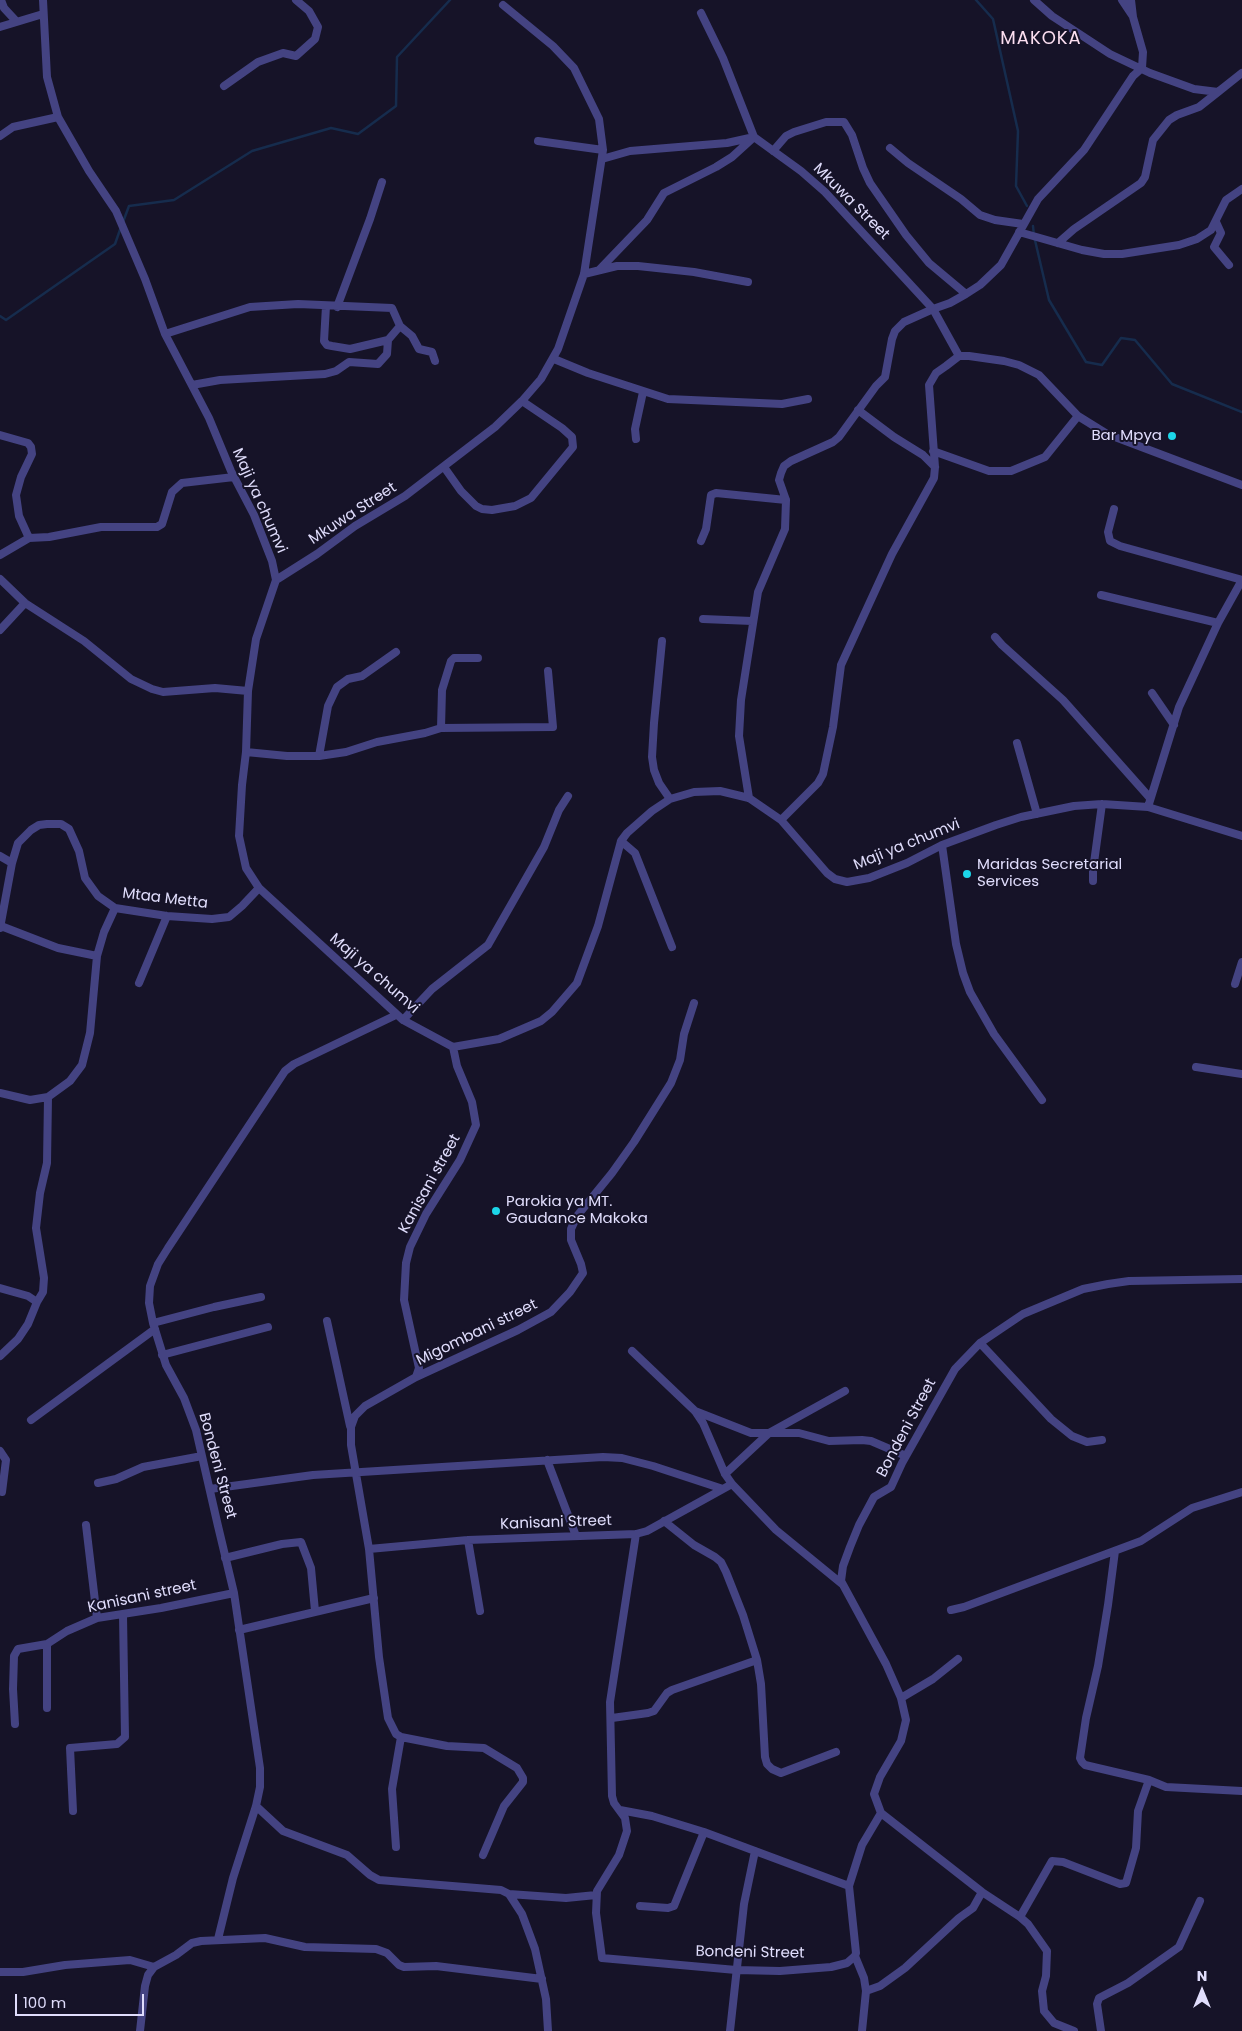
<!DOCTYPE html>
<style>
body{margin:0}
#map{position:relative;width:1242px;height:2031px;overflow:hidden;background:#161328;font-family:Poppins,sans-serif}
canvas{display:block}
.north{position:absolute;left:1177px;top:1966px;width:50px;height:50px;-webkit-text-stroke:4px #161328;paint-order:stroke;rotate:0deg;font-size:14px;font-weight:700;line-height:20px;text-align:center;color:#e0ddfc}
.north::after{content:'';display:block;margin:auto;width:18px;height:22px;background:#e0ddfc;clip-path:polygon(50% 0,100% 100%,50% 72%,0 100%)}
.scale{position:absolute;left:15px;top:1994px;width:129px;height:22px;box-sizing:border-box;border:2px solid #e0ddfc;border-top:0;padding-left:6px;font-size:15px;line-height:18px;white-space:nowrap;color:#e0ddfc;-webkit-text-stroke:4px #161328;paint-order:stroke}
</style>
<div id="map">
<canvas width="1242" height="2031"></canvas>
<div class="north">N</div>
<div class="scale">100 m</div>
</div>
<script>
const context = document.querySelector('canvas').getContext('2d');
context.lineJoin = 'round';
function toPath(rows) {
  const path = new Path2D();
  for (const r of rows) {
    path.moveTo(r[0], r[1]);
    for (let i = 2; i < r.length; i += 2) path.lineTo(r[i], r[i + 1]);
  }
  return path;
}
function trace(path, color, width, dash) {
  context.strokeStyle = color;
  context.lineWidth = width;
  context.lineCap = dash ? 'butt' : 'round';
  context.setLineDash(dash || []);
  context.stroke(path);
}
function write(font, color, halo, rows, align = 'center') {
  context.font = font + ' Poppins,sans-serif';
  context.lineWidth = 4;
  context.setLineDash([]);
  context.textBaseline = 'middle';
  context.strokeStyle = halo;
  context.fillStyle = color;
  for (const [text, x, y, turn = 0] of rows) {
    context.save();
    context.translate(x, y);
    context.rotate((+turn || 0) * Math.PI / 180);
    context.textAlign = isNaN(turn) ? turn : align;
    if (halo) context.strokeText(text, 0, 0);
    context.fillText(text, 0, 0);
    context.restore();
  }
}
trace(toPath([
 [976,0,993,19,1018,131,1016,186,1027,206],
 [123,222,129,206,174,200,252,151,331,128,358,134,396,106,397,57,450,0],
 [1033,226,1034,236,1049,300,1086,362,1102,365,1121,338,1135,340,1172,384,1242,412],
 [0,316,6,320,115,244,121,227]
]), '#162c4d', 2.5);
trace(toPath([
 [1,0,4,8,16,21],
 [43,0,47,77,58,117,89,171,116,211,145,279,165,334,209,418,231,471,254,515,272,561,276,580,256,639,248,691,246,752,242,785,239,836,246,868,259,888,403,1020,453,1047,499,1039,541,1021,552,1012,577,983,598,926,621,841,627,833,652,811,670,799,694,792,720,791,749,798,781,820,827,873,835,879,847,882,869,878,907,863,942,845,996,825,1021,817,1074,806,1102,804,1148,807,1242,836],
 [1034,0,1052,16,1110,54,1150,73,1194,89,1218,92,1242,73],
 [1122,0,1132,15],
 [0,27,43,14],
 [224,86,258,62,283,53,296,56,315,39,318,27,309,11,296,0],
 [0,136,13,127,58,117],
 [538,141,603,150],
 [890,148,908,163,961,199,980,215,995,220,1023,224],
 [773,151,786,136,794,132,826,122,844,122,852,135,863,168,870,183,906,235,929,263,966,294],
 [602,159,630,151,727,143,754,137,801,171,825,192,933,309,950,303,966,294,980,285,1001,265,1038,199,1084,150,1133,76,1142,68,1143,52,1133,17,1131,0],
 [1216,222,1221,233,1214,247,1229,265],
 [1019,232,1082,250,1104,254,1122,254,1179,245,1197,239,1211,230,1226,200,1242,189],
 [1058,243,1074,229,1141,183,1145,177,1153,140,1169,120,1177,115,1199,107,1218,92],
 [600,269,647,220,664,193,716,167,732,157,754,137,723,58,701,13],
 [584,274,617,266,638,266,694,272,748,282],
 [326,306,324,341,327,345,332,346,350,349,388,340,400,326],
 [337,307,370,219,382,182],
 [165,334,250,307,298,304,392,308,400,326,412,336,419,349,432,352,435,361],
 [554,359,588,373,668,399,782,404,808,399],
 [192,385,220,380,325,374,336,371,349,362,378,364,387,354,388,340],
 [858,410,894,437,923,455,935,467],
 [0,435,28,443,31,447,32,454,21,477,16,495,19,516,29,538,49,537,101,527,157,527,162,524,172,492,182,483,234,477],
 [636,439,635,429,643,392],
 [933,451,989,471,1011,471,1045,457,1078,416],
 [444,467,461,491,476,506,482,509,492,510,515,506,531,498,573,447,572,437,562,428,522,401],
 [1114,509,1108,532,1110,541,1120,546,1242,580],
 [701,541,706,529,711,495,716,493,786,500],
 [0,555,29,538],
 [0,579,25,603,84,641,131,679,152,689,163,692,215,688,248,691],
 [276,580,317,554,355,526,405,496,495,427,522,401,541,379,558,349,584,274,603,150,599,119,574,68,553,46,503,5],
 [1101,595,1218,623],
 [703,619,752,621],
 [0,630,25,603],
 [995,637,1002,645,1063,700,1150,798],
 [662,641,654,723,652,757,654,770,659,783,670,799],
 [1152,693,1174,725],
 [441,728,553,727,548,671],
 [1017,743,1037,814],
 [246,752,287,756,319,756,346,752,377,742,425,733,441,728,442,690,451,661,454,658,478,658],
 [319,756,328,706,337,687,348,679,362,676,396,652],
 [749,798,739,736,741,700,758,592,785,529,786,500,779,480,781,473,784,466,791,461,833,442,839,437,876,386,885,377,892,339,895,331,904,322,933,309,959,356],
 [1148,807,1179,707,1218,623,1242,580],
 [781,820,818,783,823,774,833,727,841,665,892,554,934,478,935,467,929,385,936,373,946,366,959,356,969,356,1004,361,1019,365,1039,375,1078,416,1107,434,1242,485],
 [621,841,635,853,672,947],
 [942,845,956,944,963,973,970,992,994,1034,1042,1100],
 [0,856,12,863],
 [1093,881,1093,870,1102,804],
 [1,926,58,948,97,956],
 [0,928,12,863,18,843,31,830,39,825,47,824,61,824,69,829,79,851,85,878,98,896,115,908,167,916,212,919,229,917,242,906,259,888],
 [139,983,167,916],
 [1235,984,1242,962],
 [403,1020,432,989,488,945,544,847,559,810,568,796],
 [1196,1067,1242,1074],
 [0,1093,30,1100,48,1097],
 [0,1288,28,1296,37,1302,43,1292,44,1278,36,1228,40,1193,47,1163,48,1097,70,1081,82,1065,90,1033,97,956,104,932,115,908],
 [327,1321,350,1426],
 [153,1323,214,1307,261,1297],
 [980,1343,1051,1419,1072,1436,1087,1442,1102,1440],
 [632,1351,695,1411,703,1423,725,1474,732,1484,776,1530,842,1584],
 [162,1355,268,1327],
 [0,1356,18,1339,28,1324,37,1302],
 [416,1377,518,1330,551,1312,570,1292,583,1273,581,1264,571,1240,571,1229,577,1216,612,1173,634,1142,671,1083,680,1060,684,1034,694,1003],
 [695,1411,751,1433,799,1433,829,1441,862,1440,871,1441,906,1456],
 [31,1420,155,1329],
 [0,1451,6,1460,2,1492],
 [547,1460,576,1536],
 [725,1474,769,1433,845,1391],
 [98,1483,116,1479,143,1467,202,1456],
 [210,1489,313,1475,603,1457,622,1458,653,1466,723,1489],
 [664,1521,694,1545,715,1557,721,1562,726,1572,743,1615,757,1660,761,1684,765,1757,767,1764,772,1769,781,1773,836,1752],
 [86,1525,97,1618],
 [636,1534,610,1702,612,1796,614,1803,625,1818,627,1831,619,1855,597,1891,596,1913,602,1958,736,1970,780,1971,831,1967,847,1963,855,1956,856,1953,849,1886,862,1845,881,1813,874,1794,880,1777,901,1741,906,1720,901,1698,886,1664,841,1581,843,1566,850,1547,859,1525,874,1497,891,1487,902,1463,955,1369,980,1343,1023,1314,1083,1289,1108,1284,1129,1281,1242,1279],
 [468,1540,480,1611],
 [369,1549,468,1540,636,1534,647,1531,732,1484],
 [1115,1551,1108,1605,1098,1666,1086,1718,1080,1758,1082,1762,1085,1765,1149,1780,1166,1787,1242,1791],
 [225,1558,282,1544,301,1542,311,1568,315,1611],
 [951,1610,964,1607,1141,1541,1192,1508,1242,1492],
 [239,1630,374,1598],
 [901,1698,933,1679,958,1659],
 [47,1708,47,1644],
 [612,1718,648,1713,654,1711,667,1693,672,1690,757,1660],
 [15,1724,13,1689,14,1656,18,1649,47,1644,67,1631,97,1618,161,1608,234,1593],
 [401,1737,447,1746,484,1748,517,1768,523,1778,523,1782,504,1806,483,1855],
 [256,1806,283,1831,347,1855,370,1875,379,1880,501,1890,509,1894,522,1914,535,1949,546,1999,548,2031],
 [620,1810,652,1816,704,1832,849,1886],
 [73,1811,70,1748,117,1744,125,1737,123,1615],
 [881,1813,982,1892,1020,1917,1028,1924,1047,1951,1046,1976,1042,1991,1044,2011,1054,2023,1074,2031],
 [396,1847,392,1789,401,1737,396,1734,388,1718,379,1657,369,1549,351,1445,351,1427,355,1416,365,1406,416,1377,419,1368,417,1359,404,1300,406,1263,410,1247,426,1214,460,1160,476,1125,472,1102,457,1066,453,1047],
 [509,1894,566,1898,596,1895],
 [640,1906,668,1908,674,1906,704,1832],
 [1020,1917,1052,1861,1063,1862,1120,1884,1126,1883,1136,1848,1138,1811,1149,1780],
 [218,1939,233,1878,256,1806,260,1787,260,1768,234,1593,218,1526,196,1430,184,1398,166,1365,153,1323,149,1303,150,1286,158,1264,168,1248,285,1071,294,1064,396,1015],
 [855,1956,864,1978,866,1991,862,2031],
 [0,1972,23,1972,65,1965,130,1960,154,1967],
 [866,1991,880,1986,905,1968,959,1918,973,1908,982,1892],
 [140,2031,145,1986,148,1975,154,1967,176,1955,192,1943,201,1941,265,1938,305,1947,376,1949,387,1953,399,1965,404,1967,436,1966,542,1979],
 [730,2031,744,1904,755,1851],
 [1101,2031,1097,2004,1099,1998,1128,1983,1179,1947,1200,1901]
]), '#444382', 8);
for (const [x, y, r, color] of [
 [1172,436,5,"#1cd6e9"],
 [967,874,5,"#1cd6e9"],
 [496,1211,5,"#1cd6e9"]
]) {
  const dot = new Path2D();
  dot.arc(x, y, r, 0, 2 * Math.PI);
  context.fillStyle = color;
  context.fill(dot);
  trace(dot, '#161328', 2);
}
write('15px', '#e0ddfc', '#161328', [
 ["Mkuwa Street",851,202,45],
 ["Maji ya chumvi",259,501,66],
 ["Mkuwa Street",353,514,-33],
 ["Maji ya chumvi",907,845,-22],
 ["Mtaa Metta",165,899,7],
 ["Maji ya chumvi",374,974,41],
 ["Kanisani street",430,1184,-61],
 ["Migombani street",477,1333,-26],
 ["Bondeni Street",907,1428,-62],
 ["Bondeni Street",217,1466,75],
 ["Kanisani Street",556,1523,-2],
 ["Kanisani street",142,1597,-12],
 ["Bondeni Street",750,1953,1]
]);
write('15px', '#e0ddfc', '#161328', [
 ["Bar Mpya",1162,436,"right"],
 ["Maridas Secretarial",977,865],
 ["Services",977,882],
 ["Parokia ya MT.",506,1202],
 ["Gaudance Makoka",506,1219]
], 'left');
context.letterSpacing = '1px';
write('18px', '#fcdff1', '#161328', [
 ["MAKOKA",1041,39]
]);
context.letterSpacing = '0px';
</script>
